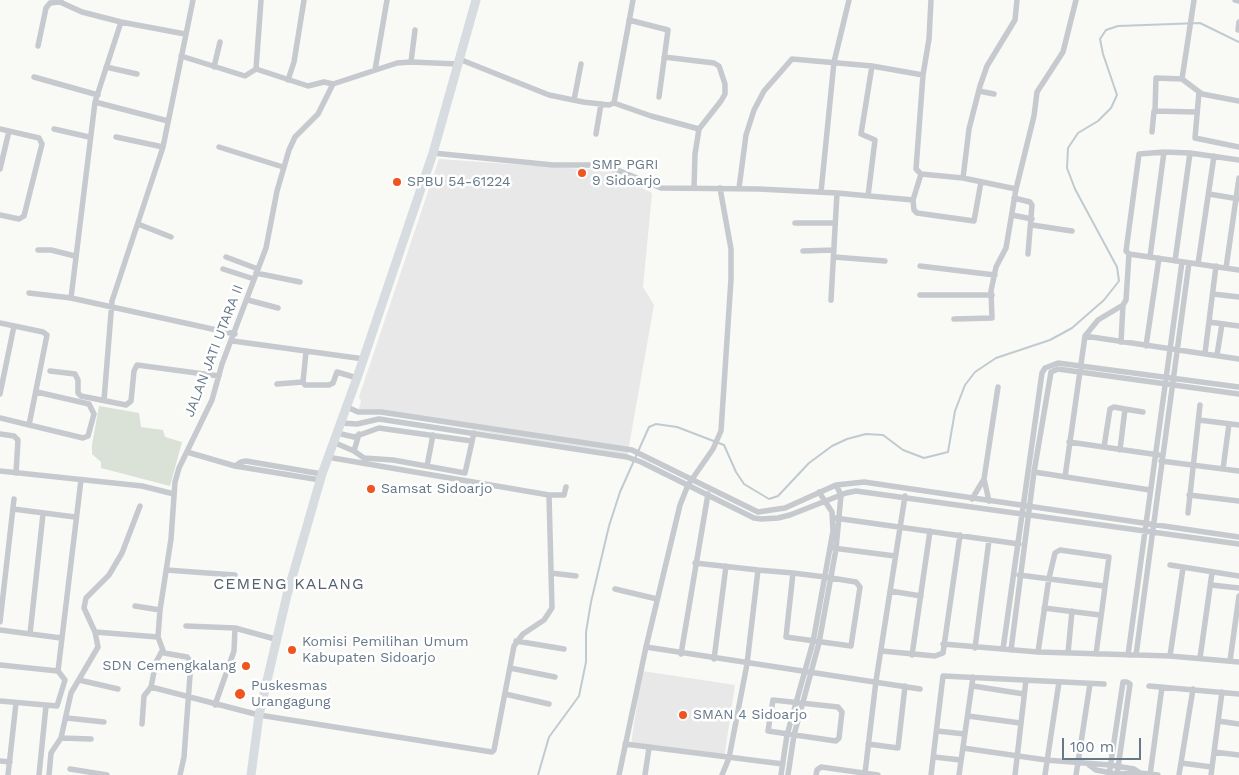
<!DOCTYPE html>
<style>
body{margin:0}
#map{position:relative;width:1239px;height:775px;overflow:hidden;background:#f9f9f6;font-family:"Work Sans",sans-serif}
canvas{display:block}
.scale{position:absolute;left:1062px;top:738px;width:79px;height:22px;box-sizing:border-box;border:2px solid #667989;border-top:0;padding-left:6px;font-size:15px;line-height:18px;white-space:nowrap;color:#667989;-webkit-text-stroke:4px #fff;paint-order:stroke}
</style>
<div id="map">
<canvas width="1239" height="775"></canvas>
<div class="scale">100 m</div>
</div>
<script>
const context = document.querySelector('canvas').getContext('2d');
context.lineJoin = 'round';
function paint(path, color) {
  context.fillStyle = color;
  context.fill(path, 'evenodd');
}
function toPath(rows) {
  const path = new Path2D();
  for (const r of rows) {
    path.moveTo(r[0], r[1]);
    for (let i = 2; i < r.length; i += 2) path.lineTo(r[i], r[i + 1]);
  }
  return path;
}
function trace(path, color, width, dash) {
  context.strokeStyle = color;
  context.lineWidth = width;
  context.lineCap = dash ? 'butt' : 'round';
  context.setLineDash(dash || []);
  context.stroke(path);
}
function write(font, color, halo, rows, align = 'center') {
  context.font = font + ' "Work Sans",sans-serif';
  context.lineWidth = 5;
  context.setLineDash([]);
  context.textBaseline = 'middle';
  context.strokeStyle = halo;
  context.fillStyle = color;
  for (const [text, x, y, turn = 0] of rows) {
    context.save();
    context.translate(x, y);
    context.rotate((+turn || 0) * Math.PI / 180);
    context.textAlign = isNaN(turn) ? turn : align;
    if (halo) context.strokeText(text, 0, 0);
    context.fillText(text, 0, 0);
    context.restore();
  }
}
paint(toPath([
 [439,159,610,171,652,193,643,287,654,305,627,457,385,414,358,412,361,401,359,397],
 [642,671,735,685,724,759,631,744]
]), '#e7e8e7');
paint(toPath([
 [99,406,139,413,141,427,163,430,165,437,182,442,170,486,101,468,101,462,92,454,92,445]
]), '#dae1d7');
trace(toPath([
 [538,775,549,737,579,696,586,662,586,632,591,602,609,526,620,492,649,427,656,424,677,427,724,445,736,472,744,484,769,499,778,496,809,463,832,446,847,439,866,434,883,435,903,450,924,458,948,452,955,411,965,385,975,372,996,358,1050,340,1072,328,1104,300,1119,281,1117,267,1075,189,1067,168,1068,148,1078,133,1098,121,1111,108,1117,95,1103,54,1100,39,1106,30,1118,26,1200,23,1239,42]
]), '#c0cbd0', 2);
trace(toPath([
 [61,0,60,2,82,12,121,22,185,34],
 [261,0,256,69,308,86,324,82,333,84],
 [931,0,929,39,923,75,916,169,921,174,913,200,914,210,917,213,974,221,981,182],
 [1235,0,1239,1],
 [629,20,668,30,659,97],
 [1238,30,1239,22],
 [38,46,46,8,50,3,60,2],
 [181,56,245,76,256,69],
 [664,57,714,63,719,66,725,84,725,94,721,101,699,129,695,154,694,188],
 [459,59,549,95,583,102,609,105,614,103],
 [411,62,415,30],
 [106,67,137,74],
 [214,67,220,42],
 [375,70,387,0],
 [34,77,98,95],
 [1182,79,1194,0],
 [288,80,294,62,304,0],
 [979,91,994,94],
 [1199,92,1195,138,1239,147],
 [574,100,581,64],
 [95,102,168,121],
 [614,103,633,0],
 [614,103,651,116,699,129],
 [1155,111,1156,78,1182,79,1202,94,1239,101],
 [0,129,39,138,42,144,24,216,19,219,0,215],
 [54,129,89,137],
 [1152,132,1154,111,1197,112],
 [596,134,601,104],
 [116,137,163,147],
 [219,147,283,167],
 [433,153,553,165,597,165,620,171,661,188,759,189,837,193,913,200],
 [1239,160,1190,153,1164,152,1139,154,1126,251,1129,254,1239,270],
 [0,169,9,131],
 [921,174,963,178,1016,189,1034,116,1037,92,1063,52,1076,0],
 [963,178,969,129,980,86,987,66,1015,20,1017,0],
 [739,188,746,135,754,110,764,91,792,59,872,66,923,75],
 [821,192,834,62,849,0],
 [1209,194,1239,199],
 [868,196,875,140,861,134,872,66],
 [1014,198,1030,202,1032,205,1028,254],
 [1012,215,1032,219],
 [795,223,835,223],
 [138,224,171,237],
 [1032,225,1072,231],
 [38,250,51,250,75,256],
 [803,251,834,250],
 [226,257,258,269],
 [834,257,885,261],
 [1150,257,1164,152],
 [1175,261,1190,153],
 [1198,264,1214,156],
 [920,266,995,275],
 [1226,268,1239,178],
 [223,269,254,279],
 [256,273,300,282],
 [29,293,71,298,95,102,121,22],
 [1213,294,1239,297],
 [920,295,992,295],
 [71,298,235,334],
 [248,300,278,308],
 [831,300,837,193],
 [954,319,992,318,991,291,996,267,1006,248,1016,189],
 [1209,322,1239,326],
 [0,323,43,332,47,335,29,425],
 [1085,336,1239,359],
 [233,341,364,359],
 [1121,342,1123,305],
 [1146,346,1159,258],
 [1205,353,1216,266],
 [1217,355,1222,324],
 [50,371,75,374,78,380,78,393,81,396,126,405,131,401,134,371,137,365,219,376],
 [303,382,306,352],
 [277,384,303,382,305,385,329,385,333,383,337,372,357,378],
 [0,394,14,326],
 [104,400,112,301,163,147,193,0],
 [345,406,358,412,381,412,632,450,758,512,785,508,836,485,864,482,1239,537],
 [1125,409,1143,412],
 [0,418,83,438,88,436,94,414,89,404,37,392],
 [1199,420,1239,425],
 [340,423,357,424,379,419,627,457,641,462,754,518,761,519,778,518,790,515,846,493,856,491,1239,544],
 [337,433,354,437,379,428,472,441],
 [0,434,14,436,18,440,16,473],
 [333,442,354,451,364,458,393,460,465,473,474,433],
 [1069,442,1159,455],
 [1104,447,1110,409,1114,407,1125,409,1120,450],
 [354,451,359,434],
 [187,452,235,466,320,480],
 [327,457,549,495,564,495,566,487],
 [1161,461,1239,471],
 [235,466,241,462,246,461,322,474],
 [427,466,433,435],
 [1223,469,1229,424],
 [0,471,142,486,174,494],
 [1034,472,1150,490],
 [1065,477,1085,336,1098,320,1123,305,1126,300,1129,254],
 [984,479,998,387],
 [1189,495,1239,501],
 [972,499,984,479,989,501],
 [13,509,75,517],
 [1188,513,1200,405],
 [835,518,1019,544],
 [833,548,895,556],
 [695,563,758,570,793,573,825,577,856,582,860,587,851,646,786,637,793,573],
 [1170,565,1239,576],
 [166,570,235,575],
 [551,573,576,576],
 [1019,575,1104,586],
 [1211,585,1239,588],
 [615,589,657,599],
 [890,591,921,596],
 [135,606,160,610],
 [1044,608,1100,615],
 [0,622,14,499],
 [186,626,235,628,275,639],
 [0,630,61,638],
 [95,632,158,637],
 [30,634,43,514],
 [516,641,564,649],
 [943,644,1038,652,1170,656,1239,662],
 [646,647,920,689],
 [975,648,989,540],
 [1003,649,1042,373,1045,368,1058,363,1239,387],
 [1011,650,1034,472,1051,372,1058,369,1239,394],
 [882,651,935,656,943,653,960,535],
 [1038,652,1049,578,1055,553,1060,550,1109,557,1096,654],
 [1068,653,1072,611],
 [681,654,708,494],
 [912,655,930,531],
 [1128,655,1182,262],
 [1136,655,1189,263],
 [1170,656,1183,568],
 [1200,658,1212,573],
 [714,659,726,566],
 [1230,661,1239,596],
 [0,665,58,671,65,680,57,706,0,701],
 [510,668,555,677],
 [58,671,81,480],
 [79,680,118,689],
 [973,686,1024,694],
 [1149,686,1239,694],
 [151,687,156,662,162,651],
 [505,694,549,704],
 [773,700,838,707,842,712,839,738,836,741,768,731,773,700],
 [215,705,234,651,235,628],
 [968,716,1020,723],
 [67,718,104,722],
 [1218,721,1239,724],
 [142,724,144,696,151,687,259,715,492,752,494,750,514,646,523,634,544,620,552,608,549,495],
 [937,731,965,734],
 [61,738,91,739],
 [625,744,783,764],
 [868,744,898,748,905,686],
 [963,748,1046,760,1110,765,1134,769,1140,773],
 [1214,752,1239,755],
 [934,757,961,760],
 [0,761,10,762],
 [1181,763,1212,767],
 [1089,765,1096,770,1116,774,1140,773,1158,775],
 [70,769,107,775],
 [865,773,876,681,905,496],
 [8,775,16,703],
 [39,775,46,706],
 [49,775,51,753,61,738,71,693,98,647,95,632,84,608,86,598,109,575,122,553,140,506],
 [180,775,184,757,191,662,187,657,164,653,158,637,160,610,171,539,175,482,179,468,212,400,222,364,266,248,277,191,289,150,295,137,318,114,333,84,397,63,411,62,458,64],
 [619,775,646,647,680,505,688,485,713,449,721,431,731,279,731,249,720,188],
 [645,775,649,748],
 [722,775,729,758,747,664,758,570],
 [781,775,787,735,813,642,833,531,832,512,819,492],
 [788,775,794,735,819,643,836,549,841,495,836,485],
 [816,775,817,770,821,767,878,775],
 [931,775,943,676,1104,684],
 [959,775,973,677],
 [1015,775,1026,680],
 [1045,775,1059,682],
 [1076,775,1090,684],
 [1109,775,1123,682,1127,682,1130,684,1117,775],
 [1150,775,1162,687],
 [1179,775,1193,689],
 [1211,775,1222,692]
]), '#c6cace', 5.5);
trace(toPath([
 [251,775,259,715,287,595,322,474,357,378,433,153,476,0]
]), '#d6dce0', 9);
for (const [x, y, r, color] of [
 [582,173,5,"#f0541f"],
 [397,182,5,"#f0541f"],
 [371,489,5,"#f0541f"],
 [292,650,5,"#f0541f"],
 [246,666,5,"#f0541f"],
 [240,694,6,"#f0541f"],
 [683,715,5,"#f0541f"]
]) {
  const dot = new Path2D();
  dot.arc(x, y, r, 0, 2 * Math.PI);
  context.fillStyle = color;
  context.fill(dot);
  trace(dot, '#fff', 2);
}
write('14px', '#667989', '#fff', [
 ["SMP PGRI",592,165],
 ["9 Sidoarjo",592,181],
 ["SPBU 54-61224",407,182],
 ["Samsat Sidoarjo",381,489],
 ["Komisi Pemilihan Umum",302,642],
 ["Kabupaten Sidoarjo",302,658],
 ["SDN Cemengkalang",236,666,"right"],
 ["Puskesmas",251,686],
 ["Urangagung",251,702],
 ["SMAN 4 Sidoarjo",693,715]
], 'left');
write('14px', '#667989', '#fff', [
 ["JALAN JATI UTARA II",214,351,-69]
]);
context.letterSpacing = '1px';
write('16px', '#54626e', '#fff', [
 ["CEMENG KALANG",289,584]
]);
context.letterSpacing = '0px';
</script>
